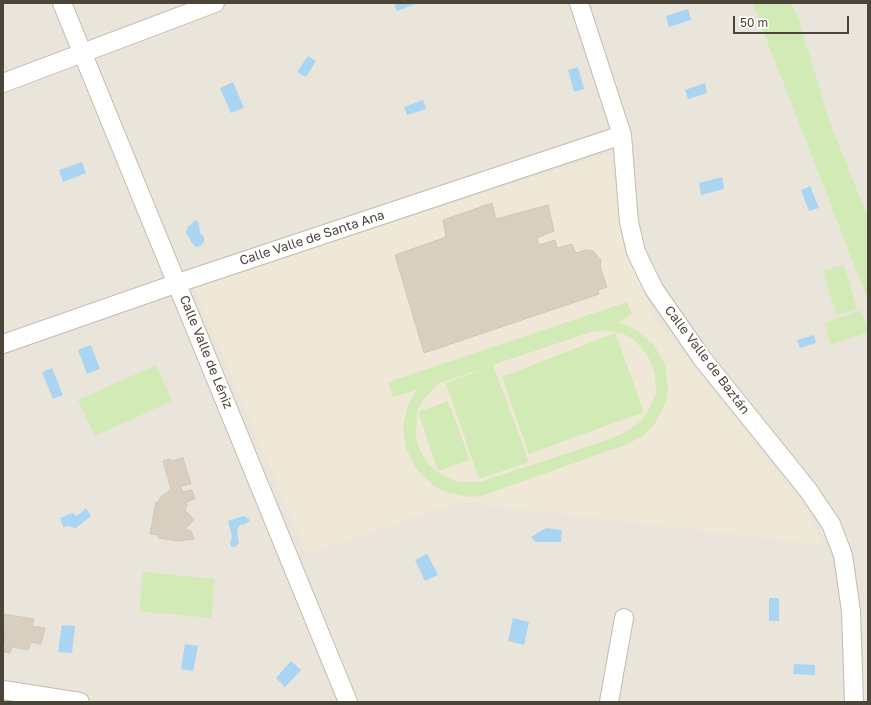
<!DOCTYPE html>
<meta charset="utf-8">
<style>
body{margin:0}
#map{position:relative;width:871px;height:705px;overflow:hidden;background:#f6f3ec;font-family:"Golos Text",sans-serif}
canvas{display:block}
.frame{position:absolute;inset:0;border:4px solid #4b4439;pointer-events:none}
.scale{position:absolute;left:733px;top:16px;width:116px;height:18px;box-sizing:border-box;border:2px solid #4b4439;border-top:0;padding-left:5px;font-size:12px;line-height:14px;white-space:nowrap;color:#4b4439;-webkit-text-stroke:3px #fff;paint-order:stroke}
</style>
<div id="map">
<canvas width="871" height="705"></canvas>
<div class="frame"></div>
<div class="scale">50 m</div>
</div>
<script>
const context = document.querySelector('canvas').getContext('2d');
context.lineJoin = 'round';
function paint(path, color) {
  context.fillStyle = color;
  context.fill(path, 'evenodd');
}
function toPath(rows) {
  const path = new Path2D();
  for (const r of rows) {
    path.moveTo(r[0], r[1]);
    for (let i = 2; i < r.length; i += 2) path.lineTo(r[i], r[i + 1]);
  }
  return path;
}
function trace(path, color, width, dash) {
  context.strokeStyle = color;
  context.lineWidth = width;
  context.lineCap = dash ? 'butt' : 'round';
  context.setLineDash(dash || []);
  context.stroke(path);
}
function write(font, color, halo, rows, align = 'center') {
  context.font = font + ' "Golos Text",sans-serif';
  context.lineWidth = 3.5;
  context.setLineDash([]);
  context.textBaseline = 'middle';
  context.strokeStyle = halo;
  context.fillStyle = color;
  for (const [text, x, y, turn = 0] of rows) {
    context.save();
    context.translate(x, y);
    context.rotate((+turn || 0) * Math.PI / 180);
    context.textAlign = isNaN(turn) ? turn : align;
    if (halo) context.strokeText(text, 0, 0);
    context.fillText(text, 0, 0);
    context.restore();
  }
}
paint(toPath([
 [3,3,752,3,868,301,868,702,3,702],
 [792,3,868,3,868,217,831,125,800,23]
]), '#eae5da');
paint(toPath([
 [608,154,631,257,653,315,808,511,823,545,460,502,307,554,193,286]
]), '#efe8d6');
paint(toPath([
 [752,3,792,3,800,23,831,125,868,217,868,301],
 [844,265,857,309,836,315,823,271],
 [627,302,632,314,619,322,636,330,654,345,665,365,668,391,666,402,656,422,644,435,628,444,481,496,469,497,445,492,434,486,416,469,406,448,403,426,408,405,417,390,393,397,388,382],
 [605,330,624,334,634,340,647,354,655,372,656,393,653,401,643,419,636,425,624,433,607,440,480,482,461,482,452,480,436,471,428,464,419,448,416,438,417,411,424,399,439,383,591,332],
 [861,310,868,332,831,345,824,323],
 [615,333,644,412,529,454,502,377],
 [156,365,172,401,95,436,78,400],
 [493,365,529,462,479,479,446,383],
 [448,401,470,460,438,471,418,412],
 [143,572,215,579,211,618,139,611]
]), '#d2eab5');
paint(toPath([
 [394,3,418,3,397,11],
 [688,9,691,20,669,27,666,16],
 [308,56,316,61,306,77,297,72],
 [578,67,584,89,574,92,568,70],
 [233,82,244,108,231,113,220,88],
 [705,83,707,93,688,99,685,90],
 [423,100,426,109,407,115,404,107],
 [82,162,86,173,63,182,59,170],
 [722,177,724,189,701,195,699,183],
 [810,186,819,208,809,211,801,190],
 [196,220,199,223,200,233,204,237,204,242,200,246,196,247,192,243,186,232,188,227],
 [814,335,816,343,800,348,797,340],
 [91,345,100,369,87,374,78,350],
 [52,368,63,395,53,399,42,372],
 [86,508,91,516,76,528,67,526,63,527,60,518,72,513,77,516],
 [244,516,250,520,246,524,240,525,237,530,239,543,235,547,232,547,230,544,232,537,228,521],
 [546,528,562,530,561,542,536,542,531,537],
 [427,554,438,575,425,581,415,560],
 [769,598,779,598,779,621,769,621],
 [513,618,529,622,524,645,508,641],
 [62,625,75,626,72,653,58,652],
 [185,644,198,646,193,671,181,669],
 [291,661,301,670,285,687,276,678],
 [794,664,815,665,815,675,793,674]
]), '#a9d4f2');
const building = toPath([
 [492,203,496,219,548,205,554,231,537,238,539,245,555,240,557,248,572,244,576,253,585,250,593,251,601,260,600,266,607,287,598,290,599,294,424,353,395,255,446,237,443,220,492,203],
 [183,458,191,484,181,486,182,492,192,490,195,499,186,502,187,505,185,510,194,520,185,529,191,531,194,539,177,541,158,538,159,535,150,534,156,502,158,502,161,497,171,489,163,461,170,459,171,461,183,458],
 [3,614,34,619,32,626,45,628,41,644,31,642,28,650,12,647,10,653,4,652,6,646,3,645,5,627,3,627,3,614]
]);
paint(building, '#d8cfc1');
trace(building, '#d3c7b4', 1);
const street = toPath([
 [62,3,348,702],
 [579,3,622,135,629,222,636,252,654,289,701,357,808,490,831,524,843,555,851,611,854,702],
 [3,83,215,3],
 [3,344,178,283,622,135],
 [3,690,80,702],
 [609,702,624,618]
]);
trace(street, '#c2bbae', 20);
trace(street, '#fff', 18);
write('13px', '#4b4439', '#fff', [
 ["Calle Valle de Santa Ana",312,238,-18],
 ["Calle Valle de Léniz",206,352,68],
 ["Calle Valle de Baztán",707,360,53]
]);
</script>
